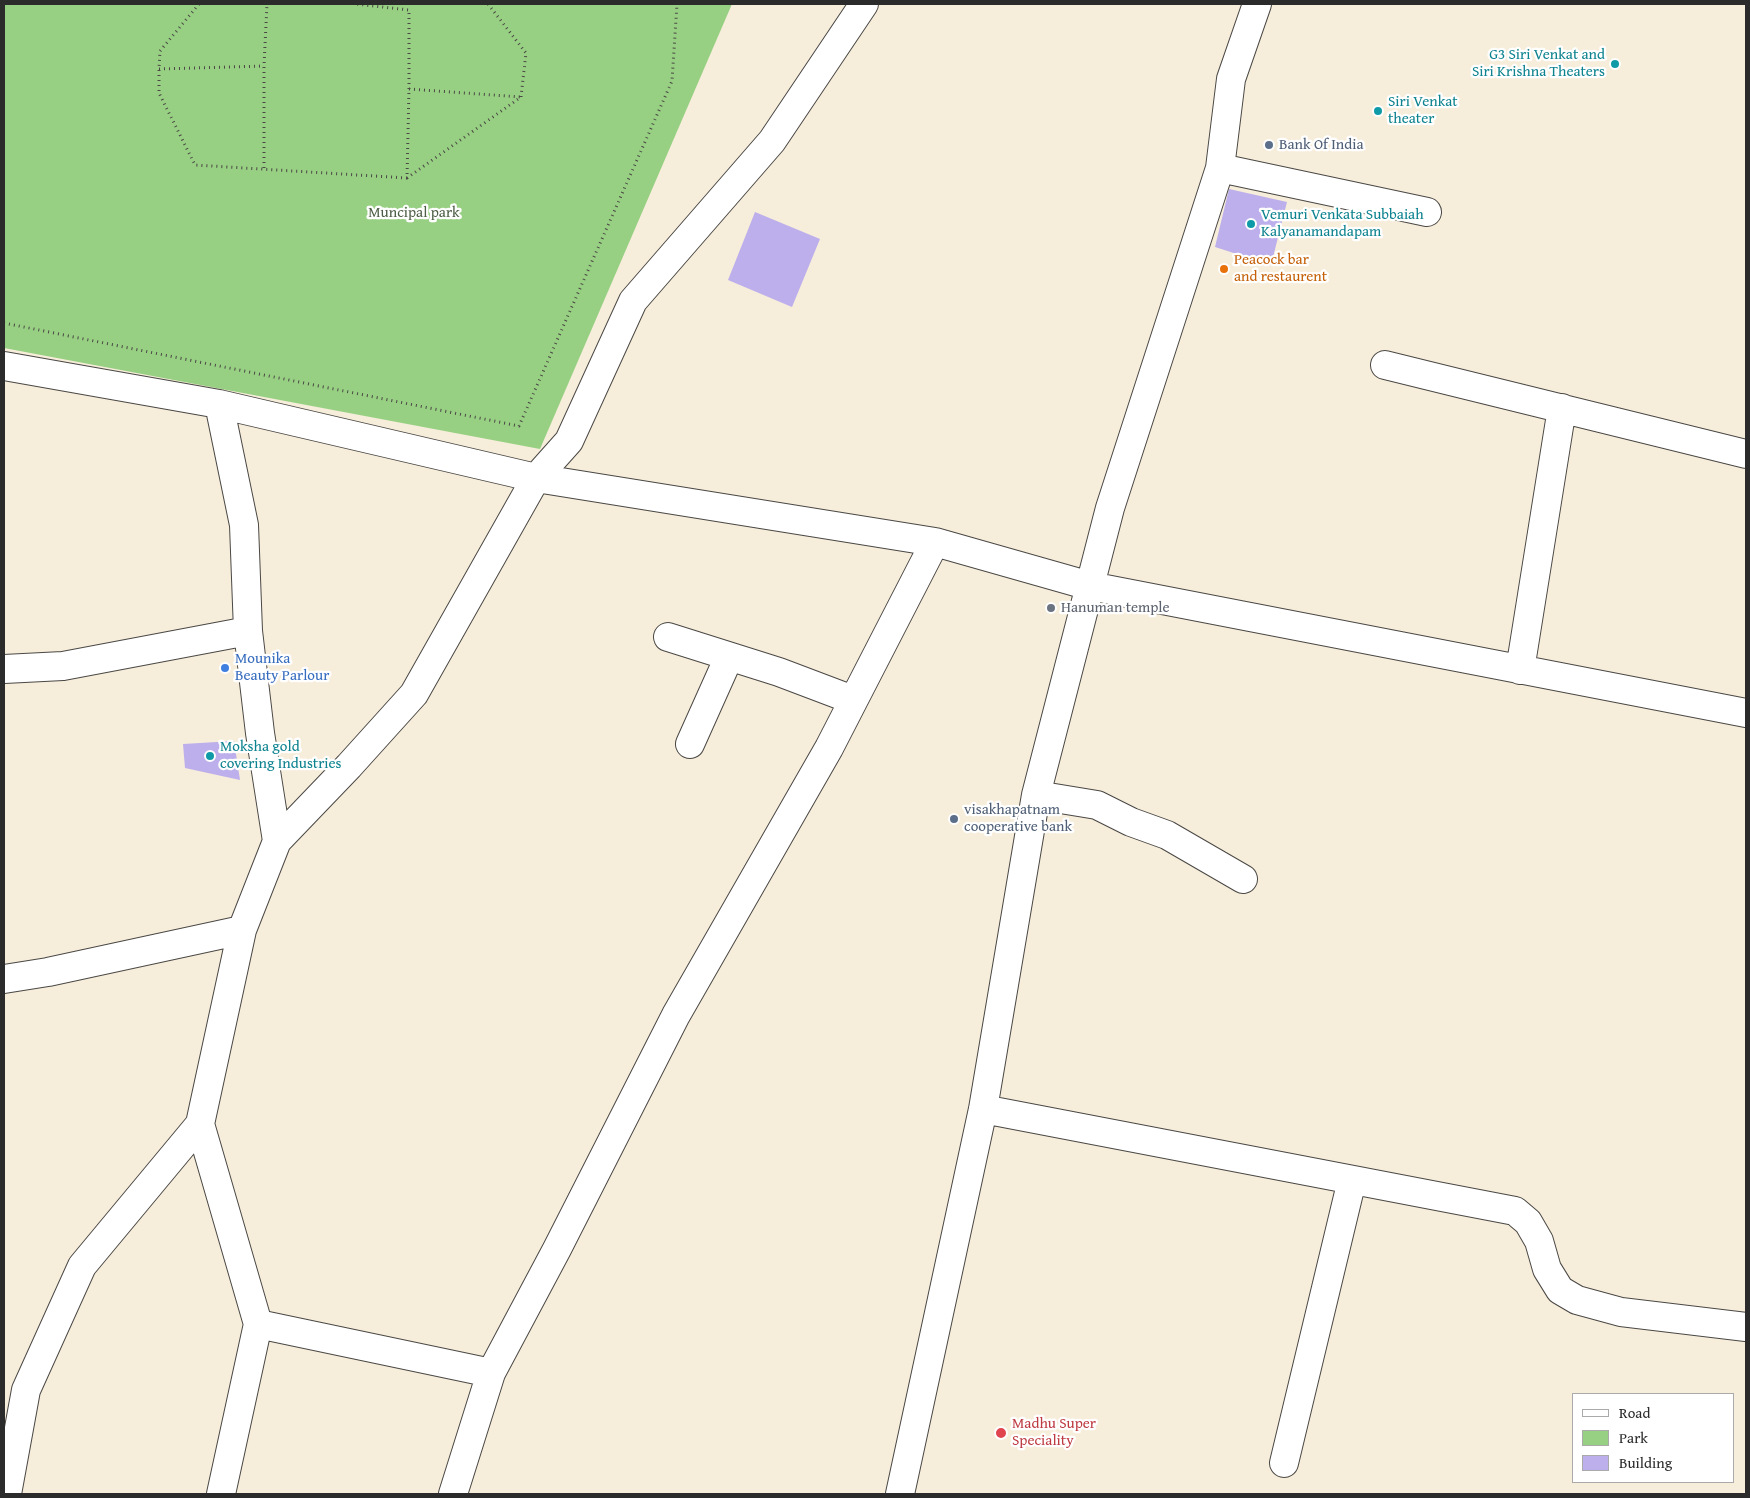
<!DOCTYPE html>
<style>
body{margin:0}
#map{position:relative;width:1750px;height:1498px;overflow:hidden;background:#f7eddb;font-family:"Gentium Book Plus",serif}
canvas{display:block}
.frame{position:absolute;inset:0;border:5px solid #2b2b2b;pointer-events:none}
.legend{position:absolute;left:1572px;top:1393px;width:162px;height:90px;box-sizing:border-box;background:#fff;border:1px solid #aaa;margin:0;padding:6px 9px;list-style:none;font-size:15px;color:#2b2b2b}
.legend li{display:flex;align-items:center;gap:10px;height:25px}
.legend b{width:25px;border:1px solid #aaa}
</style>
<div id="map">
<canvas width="1750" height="1498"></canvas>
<div class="frame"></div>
<ul class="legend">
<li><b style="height:6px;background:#fff"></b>Road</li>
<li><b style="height:14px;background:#98d083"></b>Park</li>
<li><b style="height:14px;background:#bcafeb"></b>Building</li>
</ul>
</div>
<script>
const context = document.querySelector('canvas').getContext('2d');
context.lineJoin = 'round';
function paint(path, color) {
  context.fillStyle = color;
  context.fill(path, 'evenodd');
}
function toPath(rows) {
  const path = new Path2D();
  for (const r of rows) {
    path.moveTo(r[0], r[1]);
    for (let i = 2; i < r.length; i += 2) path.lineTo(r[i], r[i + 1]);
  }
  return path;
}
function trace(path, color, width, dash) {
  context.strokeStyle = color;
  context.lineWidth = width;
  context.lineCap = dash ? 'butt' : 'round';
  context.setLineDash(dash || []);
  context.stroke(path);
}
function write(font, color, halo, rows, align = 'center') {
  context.font = font + ' "Gentium Book Plus",serif';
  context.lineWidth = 4.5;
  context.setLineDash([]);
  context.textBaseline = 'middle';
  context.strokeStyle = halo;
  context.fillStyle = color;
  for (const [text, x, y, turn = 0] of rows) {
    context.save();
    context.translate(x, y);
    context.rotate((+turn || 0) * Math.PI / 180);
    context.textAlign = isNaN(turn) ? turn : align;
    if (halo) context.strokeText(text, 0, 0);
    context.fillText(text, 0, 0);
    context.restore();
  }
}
paint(toPath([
 [4,4,732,4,540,449,4,348]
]), '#98d083');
paint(toPath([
 [1229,189,1287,202,1271,265,1215,247],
 [755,212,820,239,792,307,728,280],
 [234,741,240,780,185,768,183,744]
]), '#bcafeb');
const minor = toPath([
 [864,4,772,141,633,301,569,441,536,478,935,542,1090,586,1746,713],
 [1220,168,1427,212],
 [1385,365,1746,454],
 [4,366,219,404,536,478,414,694,349,766,277,841],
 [668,637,779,672,853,700],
 [4,669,63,666,248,631],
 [1520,670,1562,408],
 [690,744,729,657],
 [1036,795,1097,805,1131,822,1167,835,1243,879],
 [4,979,48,972,242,930],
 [983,1109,1515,1211,1528,1222,1539,1241,1547,1269,1560,1290,1577,1300,1621,1312,1746,1327],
 [200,1124,258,1324,491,1373,557,1249,676,1015,829,748,935,542],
 [1284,1463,1352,1180],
 [7,1494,26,1390,82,1266,200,1124,242,930,277,841,260,733,248,631,244,525,219,404],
 [221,1494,258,1324],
 [453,1494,491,1373],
 [900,1494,983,1109,1036,795,1110,508,1220,168,1231,79,1257,4]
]);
trace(minor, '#4a4845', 30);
trace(toPath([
 [199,4,160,51,159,69,159,93,195,165,407,178,409,89,409,10,356,4],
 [159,69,264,66],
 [409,89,521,97],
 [264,168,264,66,267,4],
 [407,178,521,97,526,53,488,4],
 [4,323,519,426,672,81,677,4]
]), '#4a4845', 3, [1, 4]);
trace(minor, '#fff', 28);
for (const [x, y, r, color] of [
 [1615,64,5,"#0f9aa8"],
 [1378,111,5,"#0f9aa8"],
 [1269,145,5,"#5c6f8a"],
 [1251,224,5,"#0f9aa8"],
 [1224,269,5,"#e8710a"],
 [1051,608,5,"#6b7280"],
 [225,668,5,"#3f7fe0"],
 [210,756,5,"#0f9aa8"],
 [954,819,5,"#5c6f8a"],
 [1001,1433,6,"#e0444e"]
]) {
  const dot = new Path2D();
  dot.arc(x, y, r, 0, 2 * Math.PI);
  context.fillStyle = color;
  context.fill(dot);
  trace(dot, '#fff', 2);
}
write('15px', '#0d838f', '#fff', [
 ["G3 Siri Venkat and",1605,55,"right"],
 ["Siri Krishna Theaters",1605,72,"right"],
 ["Siri Venkat",1388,102],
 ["theater",1388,119],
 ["Vemuri Venkata Subbaiah",1261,215],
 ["Kalyanamandapam",1261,232],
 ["Moksha gold",220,747],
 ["covering Industries",220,764]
], 'left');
write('15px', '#4e5e75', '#fff', [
 ["Bank Of India",1279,145],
 ["visakhapatnam",964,810],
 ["cooperative bank",964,827]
], 'left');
write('15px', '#4c5d45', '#fff', [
 ["Muncipal park",414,213]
]);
write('15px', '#c56008', '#fff', [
 ["Peacock bar",1234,260],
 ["and restaurent",1234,277]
], 'left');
write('15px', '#5b616d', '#fff', [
 ["Hanuman temple",1061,608]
], 'left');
write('15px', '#366cbe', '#fff', [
 ["Mounika",235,659],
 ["Beauty Parlour",235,676]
], 'left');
write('15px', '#be3a42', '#fff', [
 ["Madhu Super",1012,1424],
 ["Speciality",1012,1441]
], 'left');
</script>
